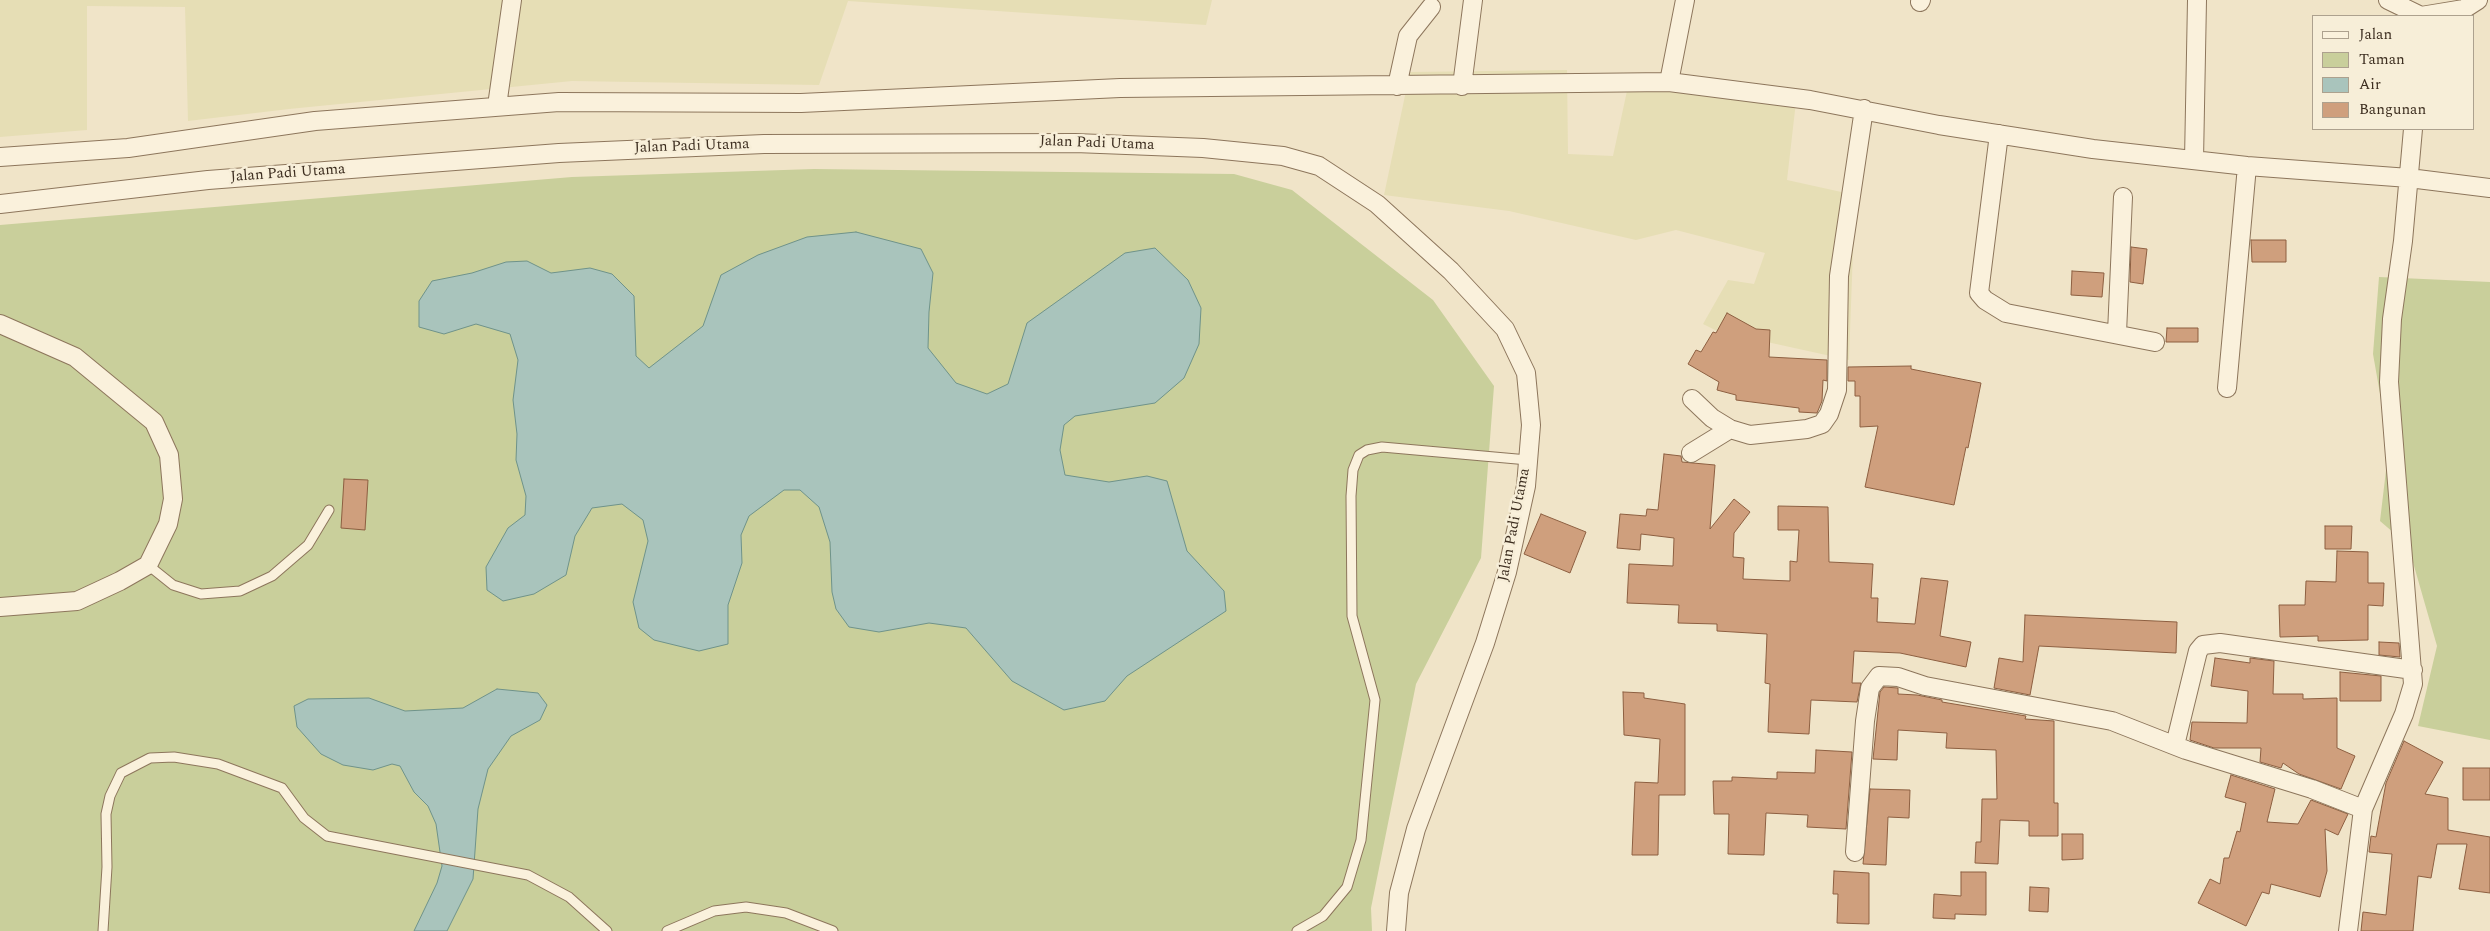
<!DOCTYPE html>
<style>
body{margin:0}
#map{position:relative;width:2490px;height:931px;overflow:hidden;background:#f0e4c8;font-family:Spectral,serif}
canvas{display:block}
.legend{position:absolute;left:2312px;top:15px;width:162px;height:115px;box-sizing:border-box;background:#f7eed8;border:1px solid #ada18e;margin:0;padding:6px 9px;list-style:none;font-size:15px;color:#3d2e20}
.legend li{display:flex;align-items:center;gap:10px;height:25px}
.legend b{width:25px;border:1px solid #ada18e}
</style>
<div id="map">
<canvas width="2490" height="931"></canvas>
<ul class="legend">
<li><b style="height:6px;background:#faf1dc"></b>Jalan</li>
<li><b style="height:14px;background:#c9cf9b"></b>Taman</li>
<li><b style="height:14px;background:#a9c4bc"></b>Air</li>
<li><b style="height:14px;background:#cf9f7d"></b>Bangunan</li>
</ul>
</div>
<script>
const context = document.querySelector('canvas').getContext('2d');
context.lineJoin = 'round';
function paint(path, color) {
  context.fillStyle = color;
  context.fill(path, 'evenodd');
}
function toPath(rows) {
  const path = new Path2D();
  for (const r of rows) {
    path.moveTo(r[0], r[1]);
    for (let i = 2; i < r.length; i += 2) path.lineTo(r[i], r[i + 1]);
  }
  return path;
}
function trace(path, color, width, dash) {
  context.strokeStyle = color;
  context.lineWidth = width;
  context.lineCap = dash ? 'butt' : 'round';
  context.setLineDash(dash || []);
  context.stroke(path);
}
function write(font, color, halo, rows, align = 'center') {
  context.font = font + ' Spectral,serif';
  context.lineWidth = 5;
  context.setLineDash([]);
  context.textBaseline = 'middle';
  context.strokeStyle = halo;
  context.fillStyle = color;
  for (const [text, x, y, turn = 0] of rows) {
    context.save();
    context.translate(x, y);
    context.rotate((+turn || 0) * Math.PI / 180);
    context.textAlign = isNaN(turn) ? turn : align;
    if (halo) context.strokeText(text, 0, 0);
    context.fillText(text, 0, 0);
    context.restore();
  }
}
paint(toPath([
 [0,0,1212,0,1206,25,848,1,819,85,572,81,289,109,188,121,185,7,87,6,87,130,0,137],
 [1567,70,1568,154,1613,156,1630,77,1797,93,1787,180,1855,195,1849,360,1717,331,1703,324,1728,280,1754,284,1765,253,1676,230,1636,240,1509,211,1384,195,1410,72]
]), '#e6deb5');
paint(toPath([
 [814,169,1234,174,1292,190,1433,300,1494,386,1481,558,1416,684,1371,908,1372,931,0,931,0,225,572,177],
 [2379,277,2490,282,2490,740,2418,726,2437,646,2408,545,2380,521,2389,445,2373,354]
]), '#c9cf9b');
const water = toPath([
 [856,232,921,249,933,273,929,312,928,348,956,383,987,394,1008,384,1027,323,1125,253,1155,248,1188,280,1201,308,1199,344,1184,378,1155,403,1075,416,1064,425,1060,450,1065,475,1109,482,1147,476,1167,481,1187,551,1224,591,1226,611,1127,676,1105,701,1064,710,1012,681,966,628,929,623,879,632,849,627,836,609,832,592,830,542,819,507,800,490,784,490,749,516,741,535,742,563,728,605,728,644,699,651,654,640,639,628,633,602,648,541,643,520,622,504,592,508,575,536,566,575,534,594,503,601,487,590,486,567,508,528,525,515,526,496,516,460,517,434,513,400,518,360,510,334,476,324,444,334,419,327,419,301,432,281,472,273,506,262,527,261,551,273,590,268,612,274,634,296,636,356,649,368,703,326,721,275,758,255,807,237,856,232],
 [497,689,538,693,547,705,540,720,511,736,488,769,478,809,473,879,447,931,414,931,437,883,442,866,436,824,428,806,414,792,400,766,392,764,373,770,343,765,321,754,297,727,294,706,308,699,369,698,405,711,463,708,497,689]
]);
paint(water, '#a9c4bc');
trace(water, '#6f938a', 1);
const building = toPath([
 [2251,240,2286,240,2286,262,2252,262,2251,240],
 [2131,247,2147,249,2143,284,2130,282,2131,247],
 [2072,271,2104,273,2102,297,2071,295,2072,271],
 [1727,313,1756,329,1770,330,1769,357,1827,360,1827,381,1823,380,1822,401,1817,413,1799,412,1799,408,1736,400,1736,395,1717,390,1719,382,1688,364,1696,350,1701,352,1713,332,1716,333,1727,313],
 [2167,328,2198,328,2198,342,2166,342,2167,328],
 [1911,366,1911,369,1981,383,1968,448,1966,447,1954,505,1865,487,1878,426,1860,427,1860,396,1855,396,1855,381,1848,381,1848,367,1911,366],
 [1664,454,1681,456,1682,462,1715,465,1710,529,1734,499,1750,512,1734,533,1733,557,1744,558,1743,579,1790,581,1790,561,1797,562,1799,530,1778,530,1778,506,1828,507,1829,562,1873,564,1871,598,1878,598,1877,622,1915,624,1921,578,1948,581,1940,636,1971,642,1966,667,1900,653,1854,651,1852,683,1861,683,1857,702,1811,700,1809,734,1768,732,1770,684,1765,683,1767,634,1717,631,1717,624,1678,623,1679,605,1627,603,1629,564,1673,566,1674,538,1641,534,1640,550,1617,548,1620,514,1646,516,1647,509,1658,510,1664,454],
 [344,479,368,480,365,530,341,528,344,479],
 [1541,514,1586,532,1570,573,1524,554,1541,514],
 [2325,526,2352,526,2351,549,2325,549,2325,526],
 [2337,551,2368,552,2368,583,2384,583,2383,606,2368,605,2368,640,2318,641,2318,636,2280,637,2279,605,2305,605,2306,581,2336,582,2337,551],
 [2025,615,2177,622,2176,653,2039,646,2030,695,1994,688,1999,658,2023,662,2025,615],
 [2379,642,2399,643,2400,657,2379,655,2379,642],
 [2215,658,2250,663,2250,658,2274,661,2273,694,2303,694,2303,699,2337,698,2337,748,2355,756,2341,789,2299,774,2283,763,2281,768,2260,762,2261,748,2214,748,2190,740,2192,722,2247,723,2248,691,2211,686,2215,658],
 [2340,672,2381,676,2381,701,2340,701,2340,672],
 [1884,687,1898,688,1898,694,1917,695,1942,700,1942,702,2026,716,2025,719,2054,721,2054,803,2058,803,2058,836,2029,836,2029,821,2000,820,1998,864,1975,863,1976,842,1981,842,1982,799,1997,799,1996,750,1946,748,1947,733,1898,730,1897,760,1873,759,1880,692,1884,687],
 [1623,692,1644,693,1644,698,1685,704,1685,795,1659,795,1658,855,1632,855,1635,782,1658,783,1660,739,1624,735,1623,692],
 [2404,741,2443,762,2425,794,2448,798,2448,830,2490,837,2490,893,2459,889,2467,844,2437,844,2431,878,2418,876,2413,931,2361,931,2363,912,2386,915,2392,854,2369,852,2371,836,2376,837,2386,783,2404,741],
 [1816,750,1852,752,1846,829,1807,827,1808,815,1766,813,1764,855,1728,854,1729,814,1714,814,1713,781,1732,781,1732,777,1777,779,1777,772,1815,773,1816,750],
 [2463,768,2490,768,2490,800,2463,800,2463,768],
 [2231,775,2275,789,2267,822,2298,824,2311,800,2348,814,2338,835,2325,829,2327,871,2320,897,2271,884,2269,894,2262,892,2246,926,2198,903,2210,879,2220,884,2224,858,2229,858,2237,831,2240,832,2246,803,2225,797,2231,775],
 [1870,789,1910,790,1909,818,1888,817,1886,865,1863,864,1870,789],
 [2062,834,2083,834,2083,859,2062,860,2062,834],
 [1834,871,1869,873,1869,924,1837,923,1838,894,1833,894,1834,871],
 [1961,872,1986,872,1986,915,1955,914,1955,919,1933,918,1934,894,1961,896,1961,872],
 [2030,887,2049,888,2048,912,2029,911,2030,887]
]);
paint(building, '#cf9f7d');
trace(building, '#8d5f41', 1);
const service = toPath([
 [148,565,173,585,201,594,240,591,272,576,308,545,329,510],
 [103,931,107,867,106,814,110,796,121,773,150,758,174,757,218,764,282,788,304,818,327,836,528,875,569,897,607,931],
 [667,931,714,911,746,907,786,913,833,931],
 [1297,931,1323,916,1347,887,1361,840,1375,700,1352,616,1351,496,1353,470,1359,455,1367,450,1382,447,1528,460]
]);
const minor = toPath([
 [2388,0,2421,16],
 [1920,2,1921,0],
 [2421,16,2464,9,2478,0],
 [1669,82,1685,0],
 [1397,86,1408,36,1431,7],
 [1462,86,1473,0],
 [497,106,512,0],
 [1999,134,1979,293,1985,300,2006,313,2155,342],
 [0,157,128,148,315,121,559,102,801,103,1120,88,1669,82,1810,100,1939,125,2093,149,2247,166,2409,178,2490,188],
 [2194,160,2197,0],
 [0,204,208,180,559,153,764,144,1075,143,1203,148,1283,156,1319,166,1377,204,1451,271,1505,329,1526,373,1531,425,1526,486,1507,572,1485,643,1416,829,1399,893,1396,931],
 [0,324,75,357,154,422,169,455,173,499,168,524,148,565,120,581,77,601,0,607],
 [2117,333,2123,197],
 [2227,388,2247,166],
 [1692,399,1712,418,1730,429,1750,435,1807,429,1822,424,1829,414,1837,390,1839,276,1864,109],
 [1691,453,1730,429],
 [2175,745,2198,651,2203,645,2220,643,2413,670],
 [1855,852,1865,721,1870,688,1879,676,1898,677,1925,686,2112,721,2186,750,2312,789,2363,809],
 [2348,931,2363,809,2404,714,2413,684,2389,382,2392,319,2403,241,2413,129]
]);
trace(service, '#8d765c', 11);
trace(minor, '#8d765c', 20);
trace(service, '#faf1dc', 9);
trace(minor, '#faf1dc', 18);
write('15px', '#3d2e20', '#f7eed8', [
 ["Jalan Padi Utama",1097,144,2],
 ["Jalan Padi Utama",692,147,-2],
 ["Jalan Padi Utama",288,174,-4],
 ["Jalan Padi Utama",1515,525,-79]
]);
</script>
